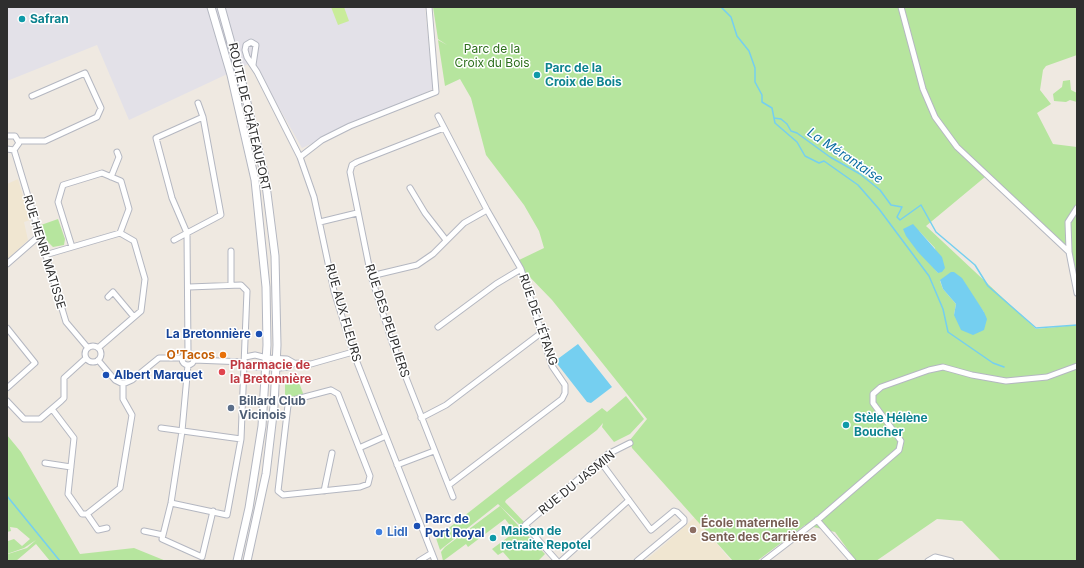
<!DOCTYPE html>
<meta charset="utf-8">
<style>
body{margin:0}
#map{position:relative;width:1084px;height:568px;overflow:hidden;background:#efe9e1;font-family:Inter,sans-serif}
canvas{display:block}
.frame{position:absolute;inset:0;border:8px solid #2e2e2e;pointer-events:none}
</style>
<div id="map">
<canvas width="1084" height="568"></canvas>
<div class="frame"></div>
</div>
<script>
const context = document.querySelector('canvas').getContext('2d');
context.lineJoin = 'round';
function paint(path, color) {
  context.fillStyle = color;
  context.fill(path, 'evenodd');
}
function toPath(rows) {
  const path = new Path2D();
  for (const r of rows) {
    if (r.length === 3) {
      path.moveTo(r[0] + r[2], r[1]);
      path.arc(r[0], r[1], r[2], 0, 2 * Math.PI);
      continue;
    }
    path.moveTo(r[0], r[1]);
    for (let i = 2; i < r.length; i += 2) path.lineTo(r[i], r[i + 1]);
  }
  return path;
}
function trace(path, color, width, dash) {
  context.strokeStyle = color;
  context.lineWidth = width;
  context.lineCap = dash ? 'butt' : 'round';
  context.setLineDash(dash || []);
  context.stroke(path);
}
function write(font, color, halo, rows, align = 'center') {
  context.font = font + ' Inter,sans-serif';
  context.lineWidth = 3;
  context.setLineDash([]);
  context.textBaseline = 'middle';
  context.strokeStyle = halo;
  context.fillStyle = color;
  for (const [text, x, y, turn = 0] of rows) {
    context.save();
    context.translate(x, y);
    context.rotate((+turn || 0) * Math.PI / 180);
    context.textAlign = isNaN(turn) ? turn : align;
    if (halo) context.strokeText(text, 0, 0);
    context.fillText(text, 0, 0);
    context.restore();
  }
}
paint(toPath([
 [7,7,425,7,433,89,302,148,253,62,129,120,97,45,7,81]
]), '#e3e1e8');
paint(toPath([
 [18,179,30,220,24,222,28,240,7,260,7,184],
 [695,517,731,561,645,561,665,544]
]), '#f0e6d1');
paint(toPath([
 [433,7,1077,7,1077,55,1046,66,1043,70,1040,90,1051,104,1037,113,1053,144,1077,147,1077,280,1071,253,964,150,985,177,926,226,1036,329,1077,325,1077,561,1001,561,962,521,937,519,876,561,856,561,835,532,805,525,757,561,733,561,632,448,630,440,647,419,552,300,523,270,517,261,544,248,539,231,524,205,486,155,471,98,460,79,445,86,438,40,447,45,438,39],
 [919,231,935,248,938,273,929,262],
 [944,278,975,300,984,312,954,315,956,304,943,289,940,281],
 [1070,80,1071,90,1077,93,1077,102,1070,100,1066,102,1054,101,1053,94,1062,87,1063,81],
 [58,219,65,239,64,245,53,247,47,241,41,225],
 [297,377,304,396,291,397,285,402,285,382],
 [626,396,644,419,630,434,614,442,602,427,603,423,597,430,506,500,505,502,524,522,520,525,498,504,440,550,436,538,602,408,607,412],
 [7,435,21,452,80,554,134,548,166,561,50,561,36,544,16,561,9,561,7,559,8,554,27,548,36,540,24,548,7,554,8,541,14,539,22,546,30,539,17,528,10,527,11,531,7,532],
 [500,506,545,554,538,561,509,561,510,560,503,552,498,555,492,549,515,532,505,519,468,547,466,544,443,561,441,552,445,547]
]), '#b6e59e');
paint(toPath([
 [331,7,344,7,349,21,338,25]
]), '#c9ec9a');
paint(toPath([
 [913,224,942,257,945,268,942,272,938,273,918,252,906,236,903,229],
 [951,272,954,272,962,278,984,312,987,319,984,330,973,335,961,330,954,315,956,304,943,289,940,280],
 [578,344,612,387,591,403,587,402,555,361]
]), '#75cff0');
trace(toPath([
 [721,7,731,17,737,36,749,51,755,68,755,82,762,95,762,102,772,108,774,118,781,119,787,124,791,131,797,133,830,157,860,174,880,190,891,205,902,207,897,217,900,220,921,205,936,232,975,265,988,286,1036,328,1077,325],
 [774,118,775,123,797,142,805,156,819,163,824,161,858,185,879,209,929,276,943,309,948,332,993,363,1004,367],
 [7,496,60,561]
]), '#75cff0', 1.5);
const street = toPath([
 [901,7,923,89,935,117,957,147,1069,252,1077,293],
 [253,65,256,45,251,42,246,45,245,50,247,57,257,72,300,157,314,197,334,291,353,352,435,561],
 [198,103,203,117],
 [438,116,487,210,521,269,552,366,565,385,565,393,562,399,449,485],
 [444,128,357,162,352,165,350,172,371,276,392,342,453,497],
 [7,136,15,136,19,143,14,150,7,149],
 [18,141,45,141,97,117,101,108,85,73,32,96],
 [14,150,66,322,88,348],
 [300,157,322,140,350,126,436,92,429,7],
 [111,177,119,157,117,152],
 [410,188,425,213,446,240],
 [320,222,357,213],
 [174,240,187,233,221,215,203,117,156,138,172,198,187,233,188,353],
 [72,247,58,202,63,185,102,173,121,181,129,209,120,233],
 [1069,251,1068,222,1077,208],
 [45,255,120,233,134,241,145,279,141,311,98,348],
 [7,264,39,236],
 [371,276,417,265,433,254,464,223,487,210],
 [231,285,231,251],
 [108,297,113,292,134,317],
 [438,327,496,284,521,269],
 [7,328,35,363,7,388],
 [93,354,8],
 [188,359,6],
 [245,357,255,355,267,358,287,359,294,363,311,364,353,352],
 [98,360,115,380,123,384,132,380,159,358,182,358],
 [194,360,245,362],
 [188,365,182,431,171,503,162,539,202,557,213,511],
 [245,365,255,367,280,368,289,367,294,363],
 [331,390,338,394,370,476,368,484,360,487,283,495,278,491,288,405,293,400,331,390],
 [7,401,24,419,40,419,61,401,64,398,64,378,86,358],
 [52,409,74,438,68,494,82,514,87,514,120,488,132,415,123,399,123,384],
 [421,418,446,405,541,333],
 [161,428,241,439],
 [359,448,386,436],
 [600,461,651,530,674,511,677,512,684,519,684,522,637,561],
 [45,463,71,467],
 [397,465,434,451],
 [324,491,332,453],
 [171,503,227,515,241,439,247,291,241,285,189,287],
 [87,514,98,530,107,528],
 [817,520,853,561],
 [144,531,163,535],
 [419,561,432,553],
 [557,561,525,525,608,454,630,443],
 [561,561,629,500],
 [764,561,820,518,899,450,901,441,873,403,873,394,881,387,929,370,943,367,972,375,1006,381,1047,377,1077,366],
 [928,561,935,557,951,561]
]);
const secondary = toPath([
 [211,7,231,75,255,180,266,287,267,345,262,426,249,508,237,561],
 [221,7,243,86,265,177,275,256,277,345,274,406,266,474,247,561]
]);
trace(street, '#b4b7c1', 7);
trace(secondary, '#b4b7c1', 9);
trace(street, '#fff', 5);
trace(secondary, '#fff', 7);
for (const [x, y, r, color] of [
 [22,19,4,"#0f9aa8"],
 [537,75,4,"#0f9aa8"],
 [259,334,4,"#1a4fb4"],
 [223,355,4,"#e8710a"],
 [222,372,4,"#e0444e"],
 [106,375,4,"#1a4fb4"],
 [231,408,4,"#5c6f8a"],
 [846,425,4,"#0f9aa8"],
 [417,526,4,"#1a4fb4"],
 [693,530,4,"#8d6e63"],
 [379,532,4,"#3f7fe0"],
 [493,538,4,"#0f9aa8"]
]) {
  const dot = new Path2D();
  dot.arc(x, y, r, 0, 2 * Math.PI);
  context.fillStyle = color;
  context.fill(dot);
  trace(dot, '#fff', 1.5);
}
write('bold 12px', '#0d838f', '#fff', [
 ["Safran",30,19],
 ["Parc de la",545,68],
 ["Croix de Bois",545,82],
 ["Stèle Hélène",854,418],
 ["Boucher",854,432],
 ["Maison de",501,531],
 ["retraite Repotel",501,545]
], 'left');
write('12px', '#2c6e1b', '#fff', [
 ["Parc de la",492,49],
 ["Croix du Bois",492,63]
]);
write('12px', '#2e2e2e', '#fff', [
 ["ROUTE DE CHÂTEAUFORT",249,117,77],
 ["RUE HENRI MATISSE",44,252,73],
 ["RUE AUX FLEURS",343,313,74],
 ["RUE DE L'ÉTANG",538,320,71],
 ["RUE DES PEUPLIERS",387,321,72],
 ["RUE DU JASMIN",577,483,-39]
]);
write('bold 12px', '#164399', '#fff', [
 ["La Bretonnière",251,334,"right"],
 ["Albert Marquet",114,375],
 ["Parc de",425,519],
 ["Port Royal",425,533]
], 'left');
write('bold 12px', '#c56008', '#fff', [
 ["O'Tacos",215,355]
], 'right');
write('bold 12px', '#be3a42', '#fff', [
 ["Pharmacie de",230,365],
 ["la Bretonnière",230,379]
], 'left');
write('bold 12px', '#4e5e75', '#fff', [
 ["Billard Club",239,401],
 ["Vicinois",239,415]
], 'left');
write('bold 12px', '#785e54', '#fff', [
 ["École maternelle",701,523],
 ["Sente des Carrières",701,537]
], 'left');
write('bold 12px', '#366cbe', '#fff', [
 ["Lidl",387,532]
], 'left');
write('italic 13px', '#0d6fa3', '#fff', [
 ["La Mérantaise",845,156,34]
]);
</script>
